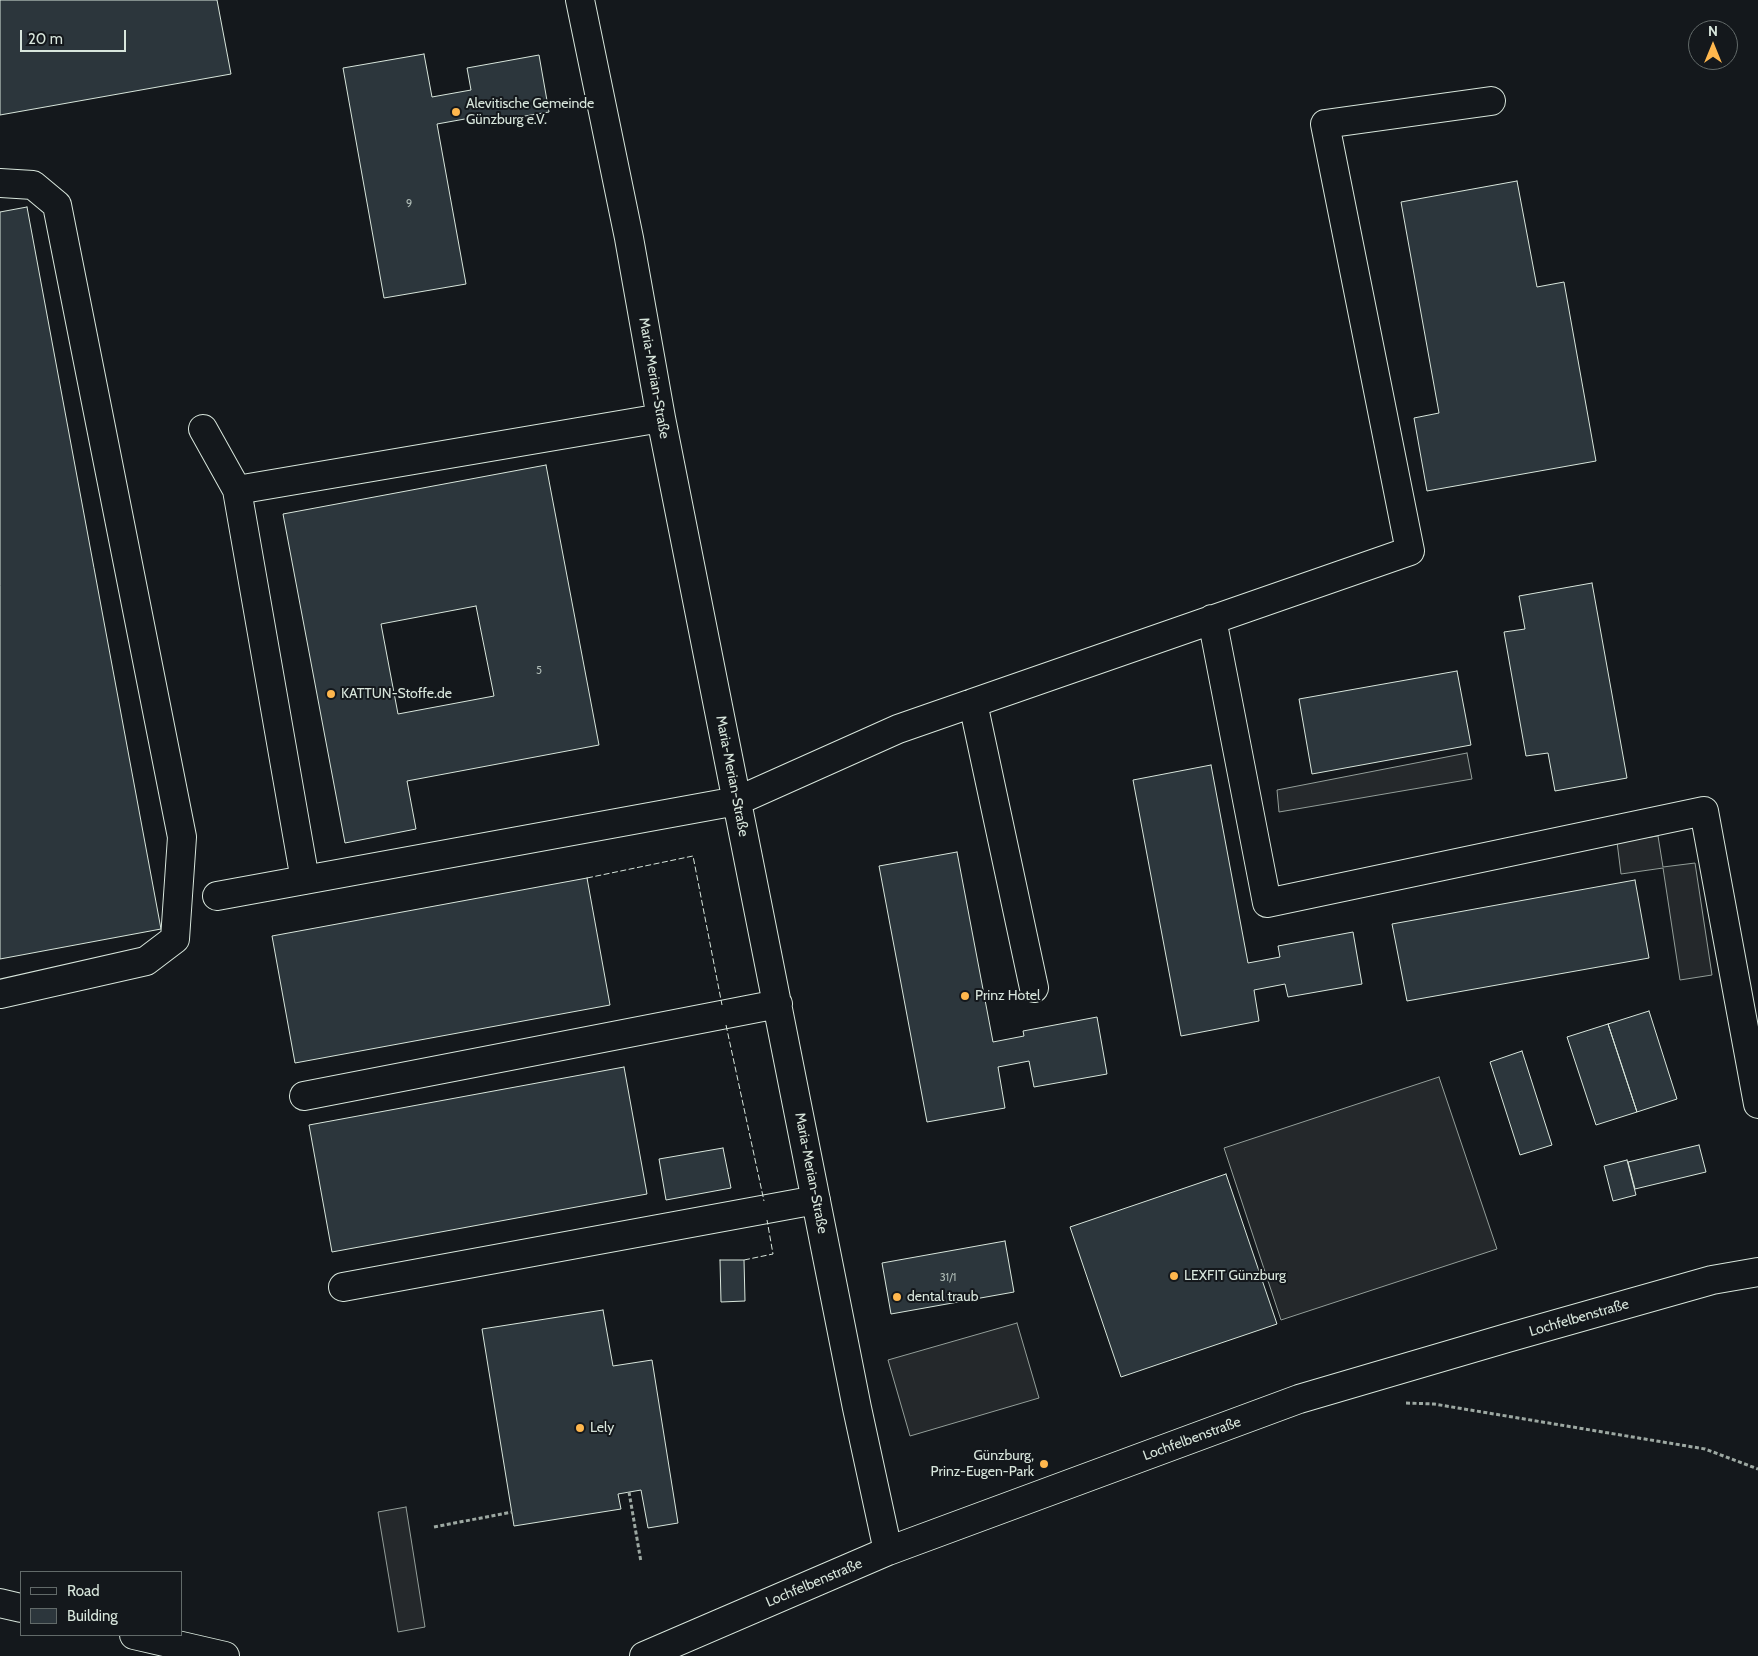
<!DOCTYPE html>
<meta charset="utf-8">
<style>
body{margin:0}
#map{position:relative;width:1758px;height:1656px;overflow:hidden;background:#14181c;font-family:Cabin,sans-serif}
canvas{display:block}
.legend{position:absolute;left:20px;top:1571px;width:162px;height:65px;box-sizing:border-box;background:#14181c;border:1px solid #626a69;margin:0;padding:6px 9px;list-style:none;font-size:15px;color:#d8e6dc}
.legend li{display:flex;align-items:center;gap:10px;height:25px}
.legend b{width:25px;border:1px solid #626a69}
.north{position:absolute;left:1688px;top:20px;width:50px;height:50px;box-sizing:border-box;background:#14181c;border:1px solid #626a69;border-radius:50%;rotate:0deg;font-size:14px;font-weight:700;line-height:20px;text-align:center;color:#d8e6dc}
.north::after{content:'';display:block;margin:auto;width:18px;height:22px;background:#ffb74d;clip-path:polygon(50% 0,100% 100%,50% 72%,0 100%)}
.scale{position:absolute;left:20px;top:30px;width:106px;height:22px;box-sizing:border-box;border:2px solid #d8e6dc;border-top:0;padding-left:6px;font-size:15px;line-height:18px;white-space:nowrap;color:#d8e6dc;-webkit-text-stroke:4px #14181c;paint-order:stroke}
</style>
<div id="map">
<canvas width="1758" height="1656"></canvas>
<ul class="legend">
<li><b style="height:6px;background:#14181c"></b>Road</li>
<li><b style="height:14px;background:#2c363c"></b>Building</li>
</ul>
<div class="north">N</div>
<div class="scale">20 m</div>
</div>
<script>
const context = document.querySelector('canvas').getContext('2d');
context.lineJoin = 'round';
function paint(path, color) {
  context.fillStyle = color;
  context.fill(path, 'evenodd');
}
function toPath(rows) {
  const path = new Path2D();
  for (const r of rows) {
    path.moveTo(r[0], r[1]);
    for (let i = 2; i < r.length; i += 2) path.lineTo(r[i], r[i + 1]);
  }
  return path;
}
function trace(path, color, width, dash) {
  context.strokeStyle = color;
  context.lineWidth = width;
  context.lineCap = dash ? 'butt' : 'round';
  context.setLineDash(dash || []);
  context.stroke(path);
}
function write(font, color, halo, rows, align = 'center') {
  context.font = font + ' Cabin,sans-serif';
  context.lineWidth = 4;
  context.setLineDash([]);
  context.textBaseline = 'middle';
  context.strokeStyle = halo;
  context.fillStyle = color;
  for (const [text, x, y, turn = 0] of rows) {
    context.save();
    context.translate(x, y);
    context.rotate((+turn || 0) * Math.PI / 180);
    context.textAlign = isNaN(turn) ? turn : align;
    if (halo) context.strokeText(text, 0, 0);
    context.fillText(text, 0, 0);
    context.restore();
  }
}
const parking = toPath([
 [1467,753,1472,779,1279,812,1277,790,1467,753],
 [1658,836,1663,867,1695,863,1712,975,1680,980,1663,868,1621,874,1617,842,1658,836],
 [1439,1077,1497,1249,1281,1320,1224,1148,1439,1077],
 [1017,1323,1039,1398,910,1436,888,1360,1017,1323],
 [406,1507,425,1627,398,1632,378,1512,406,1507]
]);
paint(parking, '#24282b');
trace(parking, '#939e99', 1);
const building = toPath([
 [0,0,217,0,231,74,0,115,0,0],
 [424,54,432,97,471,90,467,68,539,55,549,112,477,124,476,117,437,124,466,284,384,298,343,68,424,54],
 [1517,181,1537,287,1564,282,1596,461,1427,491,1414,418,1439,413,1401,202,1517,181],
 [27,207,161,929,0,959,0,212,27,207],
 [546,465,599,745,407,781,416,829,345,843,283,514,546,465],
 [476,606,494,696,398,714,381,624,476,606],
 [1592,583,1627,778,1555,791,1548,753,1526,756,1504,632,1525,629,1519,596,1592,583],
 [1457,671,1471,745,1312,774,1299,699,1457,671],
 [1211,765,1248,963,1280,957,1278,946,1353,932,1362,984,1288,997,1285,984,1254,990,1259,1021,1181,1036,1133,780,1211,765],
 [957,852,993,1042,1024,1036,1023,1031,1097,1017,1107,1074,1034,1087,1029,1061,998,1067,1005,1108,927,1122,879,866,957,852],
 [587,878,610,1005,295,1063,272,936,587,878],
 [1635,880,1649,958,1407,1001,1392,924,1635,880],
 [1649,1011,1677,1099,1637,1112,1608,1024,1649,1011],
 [1608,1024,1637,1112,1596,1125,1567,1037,1608,1024],
 [1522,1051,1552,1145,1520,1155,1490,1062,1522,1051],
 [624,1067,647,1194,332,1252,309,1125,624,1067],
 [1699,1145,1706,1172,1635,1189,1628,1162,1699,1145],
 [723,1148,731,1188,666,1200,659,1159,723,1148],
 [1627,1160,1636,1195,1613,1201,1604,1166,1627,1160],
 [1226,1174,1277,1324,1121,1377,1070,1227,1226,1174],
 [1005,1241,1014,1292,891,1314,882,1263,1005,1241],
 [720,1260,744,1260,745,1301,721,1302,720,1260],
 [603,1310,613,1366,652,1360,678,1523,648,1528,641,1490,618,1494,621,1509,514,1526,482,1329,603,1310]
]);
paint(building, '#2c363c');
trace(building, '#d8e6dc', 1);
const minor = toPath([
 [580,0,629,238,661,418,857,1408,888,1551],
 [0,183,33,185,57,205,182,837,175,939,146,961,0,994],
 [203,429,237,490],
 [1212,619,1267,903,1704,811,1758,1104],
 [973,703,1034,988],
 [305,880,237,490,661,418],
 [217,896,737,801,898,729,1410,551,1325,124,1491,101],
 [304,1096,778,1004],
 [343,1287,816,1200],
 [0,1603,21,1608],
 [134,1635,225,1656],
 [644,1656,888,1551,1299,1399,1507,1338,1712,1280,1758,1272]
]);
trace(minor, '#d8e6dc', 30);
trace(toPath([
 [1406,1403,1434,1404,1705,1449,1758,1469],
 [629,1492,641,1562],
 [434,1527,512,1512]
]), '#9da8a2', 3, [4, 2.5]);
trace(minor, '#14181c', 28);
trace(toPath([
 [587,878,693,856,722,1005],
 [726,1025,764,1201],
 [744,1260,773,1254,767,1220]
]), '#d8e6dc', 1, [6, 2.5]);
for (const [x, y, r, color] of [
 [456,112,5,"#ffb74d"],
 [331,694,5,"#ffb74d"],
 [965,996,5,"#ffb74d"],
 [1174,1276,5,"#ffb74d"],
 [897,1297,5,"#ffb74d"],
 [580,1428,5,"#ffb74d"],
 [1044,1464,5,"#ffb74d"]
]) {
  const dot = new Path2D();
  dot.arc(x, y, r, 0, 2 * Math.PI);
  context.fillStyle = color;
  context.fill(dot);
  trace(dot, '#14181c', 2);
}
write('11px', '#adbab4', null, [
 ["9",409,204],
 ["5",539,671],
 ["31/1",948,1278]
]);
write('14px', '#d8e6dc', '#14181c', [
 ["Alevitische Gemeinde",466,104],
 ["Günzburg e.V.",466,120],
 ["KATTUN-Stoffe.de",341,694],
 ["Prinz Hotel",975,996],
 ["LEXFIT Günzburg",1184,1276],
 ["dental traub",907,1297],
 ["Lely",590,1428],
 ["Günzburg,",1034,1456,"right"],
 ["Prinz-Eugen-Park",1034,1472,"right"]
], 'left');
write('14px', '#d8e6dc', '#14181c', [
 ["Maria-Merian-Straße",654,378,80],
 ["Maria-Merian-Straße",732,776,79],
 ["Maria-Merian-Straße",811,1173,79],
 ["Lochfelbenstraße",1579,1318,-16],
 ["Lochfelbenstraße",1192,1439,-20],
 ["Lochfelbenstraße",814,1583,-23]
]);
</script>
